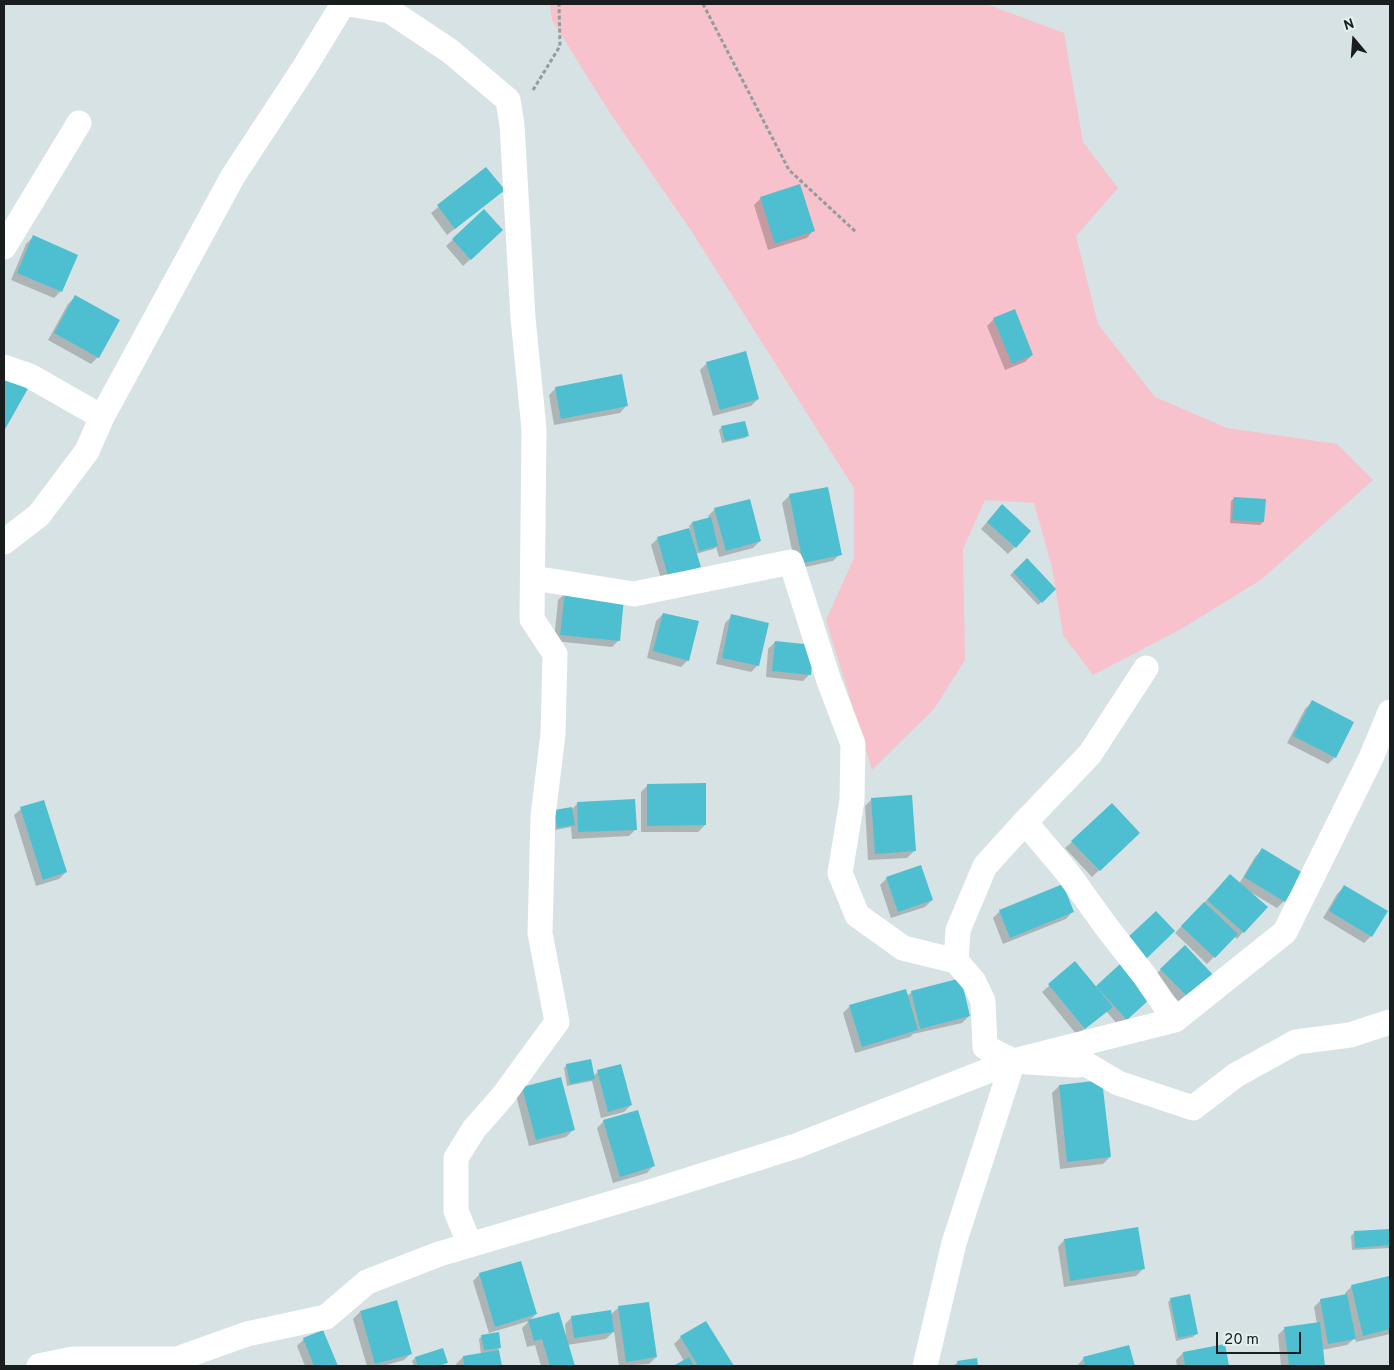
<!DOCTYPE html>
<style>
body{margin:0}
#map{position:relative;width:1394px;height:1370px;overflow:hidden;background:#d7e2e4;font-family:Overpass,sans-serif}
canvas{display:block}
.frame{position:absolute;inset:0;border:5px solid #191d1e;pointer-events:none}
.north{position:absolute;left:1329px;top:15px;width:50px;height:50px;-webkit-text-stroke:4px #e4eff1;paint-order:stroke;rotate:342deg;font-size:14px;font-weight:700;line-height:20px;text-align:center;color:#191d1e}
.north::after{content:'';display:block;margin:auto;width:18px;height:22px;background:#191d1e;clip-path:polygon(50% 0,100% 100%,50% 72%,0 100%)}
.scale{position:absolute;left:1216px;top:1332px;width:85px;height:22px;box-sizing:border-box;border:2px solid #191d1e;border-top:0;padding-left:6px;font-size:15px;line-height:18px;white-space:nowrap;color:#191d1e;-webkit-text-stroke:4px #e4eff1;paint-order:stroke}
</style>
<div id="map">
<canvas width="1394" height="1370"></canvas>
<div class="frame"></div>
<div class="north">N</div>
<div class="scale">20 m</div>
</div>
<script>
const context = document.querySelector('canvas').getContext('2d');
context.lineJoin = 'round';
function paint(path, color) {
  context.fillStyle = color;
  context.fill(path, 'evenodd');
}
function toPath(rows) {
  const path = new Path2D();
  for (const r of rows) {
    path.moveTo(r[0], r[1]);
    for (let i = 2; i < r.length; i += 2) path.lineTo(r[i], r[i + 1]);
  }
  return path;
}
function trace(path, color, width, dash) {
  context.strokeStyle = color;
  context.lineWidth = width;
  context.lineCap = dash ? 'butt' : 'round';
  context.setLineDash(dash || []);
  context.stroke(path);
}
paint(toPath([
 [550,4,986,4,1064,33,1083,142,1118,188,1076,236,1098,324,1155,397,1227,428,1337,444,1373,480,1262,579,1183,628,1093,675,1063,635,1052,567,1034,503,985,500,963,549,965,660,934,709,872,770,826,620,854,558,854,488,694,235,610,113,552,20]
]), '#f7c2cb');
paint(toPath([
 [486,168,503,190,447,235,431,213],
 [761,198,813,231,807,238,768,250,754,205],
 [484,211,495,237,463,266,446,246],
 [33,237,61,291,54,298,11,280,26,244],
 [75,297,98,357,91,364,48,340,68,304],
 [994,319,1032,355,1025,362,1005,370,987,326],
 [707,363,758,399,751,406,713,416,700,370],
 [556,388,626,406,620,413,554,425,549,395],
 [722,427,748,435,745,438,722,443,719,430],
 [827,488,840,554,833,561,796,569,782,503,789,496],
 [1234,498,1263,522,1260,525,1230,523,1231,501],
 [715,509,760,541,753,548,719,557,716,547,714,549,695,554,699,567,692,574,662,582,651,545,658,538,690,529,689,526,692,523,709,519,708,516],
 [995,513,1030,531,1008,554,981,529],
 [1027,560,1055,589,1038,605,1010,575],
 [565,593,619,640,612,647,554,641,558,600],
 [663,614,688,660,681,667,647,658,656,621],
 [732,616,758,665,751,672,716,664,725,623],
 [775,642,810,674,803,681,766,677,768,649],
 [1312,702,1335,757,1328,764,1287,743,1305,709],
 [648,785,705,825,698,832,641,832,641,792],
 [872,799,914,851,907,858,868,860,865,806],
 [578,803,636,829,629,836,572,839,571,827,555,830,552,814,571,810],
 [21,809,66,872,59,879,36,886,14,815],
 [1138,833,1092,877,1065,848,1072,842],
 [1262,850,1284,901,1277,908,1252,893,1243,932,1237,939,1234,936,1207,964,1175,933,1223,883,1239,884,1255,857],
 [887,878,932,900,925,907,891,918,880,885],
 [1344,887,1371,936,1364,943,1323,918,1337,894],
 [1000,911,1072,912,1066,919,1003,944,993,918],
 [1185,946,1215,979,1185,1008,1154,976],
 [1075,963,1096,988,1120,966,1142,1005,1119,1026,1106,1011,1077,1035,1042,992],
 [912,992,969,1016,962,1023,913,1034,910,1037,855,1053,843,1013,850,1006,907,996],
 [567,1065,593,1076,598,1072,631,1105,624,1112,601,1118,592,1081,567,1086,564,1068],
 [1101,1082,1110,1157,1103,1164,1060,1169,1052,1093,1059,1086],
 [523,1088,573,1130,566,1137,529,1146,516,1095],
 [604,1121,653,1166,647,1173,613,1183,597,1128],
 [1390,1230,1390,1248,1352,1250,1351,1236,1354,1233],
 [1064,1240,1143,1269,1136,1276,1064,1287,1058,1247],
 [480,1274,536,1314,529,1321,489,1333,473,1281],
 [1388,1277,1390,1288,1390,1334,1356,1342,1355,1338,1347,1345,1322,1350,1324,1366,1281,1366,1278,1335,1285,1328,1317,1324,1314,1307,1321,1300,1345,1295,1345,1293,1352,1286],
 [1171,1299,1196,1334,1193,1337,1176,1341,1168,1302],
 [648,1303,656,1357,649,1364,619,1366,614,1331,606,1339,567,1345,573,1366,541,1366,535,1345,527,1347,522,1328,529,1321,565,1336,566,1335,565,1324,572,1317,610,1315,618,1308],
 [360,1312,410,1354,404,1360,383,1366,367,1366,353,1319],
 [705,1322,732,1366,676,1366,684,1361,674,1344,681,1337],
 [323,1331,336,1366,305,1366,297,1346,304,1339],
 [482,1336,500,1347,498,1350,500,1366,457,1366,456,1364,463,1357,481,1354,479,1339],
 [1128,1346,1134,1366,1077,1366,1083,1359],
 [1224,1346,1228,1366,1177,1366,1176,1360,1183,1353],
 [442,1349,446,1362,443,1365,414,1366,412,1361,415,1358],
 [976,1359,977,1366,953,1366,958,1362]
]), '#0003');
paint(toPath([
 [486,167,505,190,455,229,437,205],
 [800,184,815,231,775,244,760,197],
 [484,209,503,230,471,260,452,239],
 [33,235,78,255,62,292,17,273],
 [75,295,120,320,99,358,54,333],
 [1015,309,1033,355,1012,364,993,318],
 [746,351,759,399,720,410,706,362],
 [4,370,30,385,4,431],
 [622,374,628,406,561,419,555,387],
 [745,421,749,436,725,441,721,426],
 [828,487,842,555,803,563,789,494],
 [1234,497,1266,499,1264,522,1232,520],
 [750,499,761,541,726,551,714,508],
 [1002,504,1031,531,1016,548,987,522],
 [711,517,718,546,699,551,692,522],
 [689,528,701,567,668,576,657,537],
 [1027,558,1056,589,1042,603,1013,572],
 [565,592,624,598,620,641,560,635],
 [663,613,699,621,689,661,653,651],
 [731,614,769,623,759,666,722,658],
 [775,641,814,645,811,675,772,671],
 [1312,700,1354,722,1336,758,1293,736],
 [706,783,706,825,647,826,647,784],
 [912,795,916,851,875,854,871,798],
 [635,799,637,830,578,832,577,802],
 [44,800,67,872,43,880,20,807],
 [1112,803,1140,833,1100,871,1071,841],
 [572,807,575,825,557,828,554,810],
 [1262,848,1303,873,1285,902,1244,877],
 [921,865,933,900,898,912,886,877],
 [1230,874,1268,907,1244,933,1207,900],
 [1063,884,1074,912,1010,938,999,910],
 [1344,885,1388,911,1372,937,1329,911],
 [1204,902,1238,934,1215,958,1181,926],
 [1156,911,1175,931,1146,959,1126,939],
 [1185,945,1217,979,1193,1002,1160,969],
 [1075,961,1113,1007,1085,1029,1048,984],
 [1120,964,1151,998,1127,1020,1096,986],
 [961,978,970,1016,920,1029,911,991],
 [906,989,918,1030,862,1047,849,1005],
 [591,1059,595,1079,570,1084,566,1064],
 [621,1064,632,1105,608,1112,597,1070],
 [561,1077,575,1130,536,1140,522,1087],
 [1102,1080,1111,1157,1067,1162,1059,1085],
 [638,1110,655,1166,620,1177,603,1120],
 [1138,1227,1145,1269,1070,1281,1064,1239],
 [1390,1229,1390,1245,1355,1248,1354,1231],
 [521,1261,537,1314,495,1327,479,1273],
 [1389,1276,1390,1283,1390,1329,1363,1336,1351,1285],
 [1190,1294,1198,1334,1178,1338,1170,1298],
 [1347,1294,1356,1339,1328,1344,1320,1299],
 [397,1300,412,1354,375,1364,360,1311],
 [649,1302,657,1357,626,1362,618,1306],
 [611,1310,614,1332,574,1338,571,1316],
 [559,1312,575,1366,550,1366,542,1339,534,1341,528,1320],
 [706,1321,734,1366,698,1366,680,1336],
 [1320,1322,1325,1366,1289,1366,1284,1327],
 [323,1330,338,1366,314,1366,303,1338],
 [499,1332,501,1348,484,1350,481,1335],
 [1225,1344,1229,1366,1185,1366,1183,1352],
 [1129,1345,1135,1366,1085,1366,1083,1357],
 [443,1348,448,1363,436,1366,418,1366,415,1357],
 [499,1350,502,1366,464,1366,463,1356],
 [689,1357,694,1366,673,1366],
 [977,1358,978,1366,958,1366,957,1361]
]), '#4ebfd0');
trace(toPath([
 [703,4,789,170,856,232],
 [533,90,560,46,559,4]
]), '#939c9d', 3, [4, 2.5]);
trace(toPath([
 [349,4,390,11,450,51,508,100,512,125,523,318,534,429,532,619,555,654,553,734,543,816,540,933,557,1022,503,1096,474,1129,456,1158,456,1211,470,1245],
 [4,247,79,123],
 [4,367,30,376,102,417],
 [4,542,39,515,87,451,102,417,233,176,304,68,343,4],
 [533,578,634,594,791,562,829,681,853,744,852,800,840,873,857,915,903,948,956,961,958,930,985,866,1025,822],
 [1146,668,1090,754,1025,822,1067,872,1108,929,1144,975,1175,1020],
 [956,961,974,982,983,1001,985,1047,1013,1061,1075,1065,1086,1064,1118,1083,1193,1108,1236,1075,1296,1042,1350,1035,1390,1022],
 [39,1366,73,1359,177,1359,247,1334,326,1317,367,1282,439,1254,650,1192,796,1146,1013,1061,1175,1020,1285,932,1371,758,1390,712],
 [925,1366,954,1243,1013,1061]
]), '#fff', 25);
</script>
